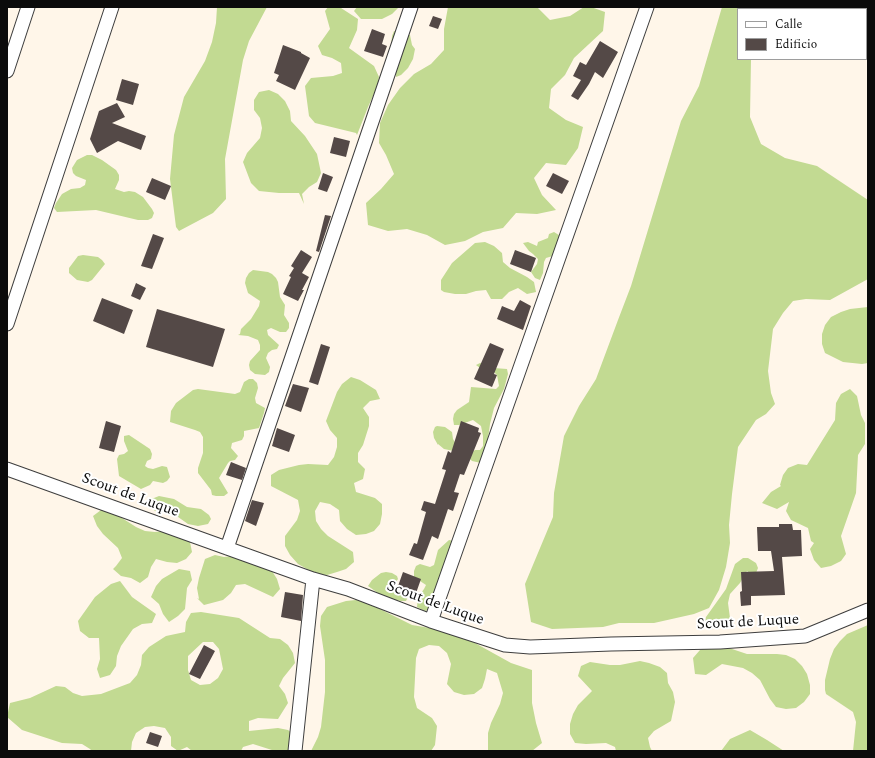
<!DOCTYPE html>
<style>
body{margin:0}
#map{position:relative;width:875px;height:758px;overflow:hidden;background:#fff6e9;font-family:Spectral,serif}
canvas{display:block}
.frame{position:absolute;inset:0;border:8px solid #0b0b0b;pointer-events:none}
.legend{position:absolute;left:737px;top:8px;width:130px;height:52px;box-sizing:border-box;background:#fff;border:1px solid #9d9d9d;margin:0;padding:5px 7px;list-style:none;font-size:12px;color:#0b0b0b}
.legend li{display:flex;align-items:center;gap:8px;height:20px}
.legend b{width:20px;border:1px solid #9d9d9d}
</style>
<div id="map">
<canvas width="875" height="758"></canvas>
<div class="frame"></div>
<ul class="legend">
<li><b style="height:5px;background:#fff"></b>Calle</li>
<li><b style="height:11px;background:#544947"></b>Edificio</li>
</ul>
</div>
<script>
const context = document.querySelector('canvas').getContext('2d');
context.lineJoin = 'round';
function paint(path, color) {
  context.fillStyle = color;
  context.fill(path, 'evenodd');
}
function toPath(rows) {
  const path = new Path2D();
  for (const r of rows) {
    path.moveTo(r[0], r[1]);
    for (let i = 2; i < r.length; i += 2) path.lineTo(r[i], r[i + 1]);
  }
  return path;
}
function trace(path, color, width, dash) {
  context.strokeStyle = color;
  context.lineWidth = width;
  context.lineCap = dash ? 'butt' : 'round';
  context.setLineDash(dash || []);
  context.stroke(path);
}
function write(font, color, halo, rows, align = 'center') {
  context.font = font + ' Spectral,serif';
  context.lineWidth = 4;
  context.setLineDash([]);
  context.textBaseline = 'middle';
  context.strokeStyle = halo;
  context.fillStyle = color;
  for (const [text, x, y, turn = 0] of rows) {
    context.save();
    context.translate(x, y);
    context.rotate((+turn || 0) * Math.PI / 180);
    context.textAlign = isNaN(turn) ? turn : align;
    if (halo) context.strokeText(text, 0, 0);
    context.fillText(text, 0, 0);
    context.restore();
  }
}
paint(toPath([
 [217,7,267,7,249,41,243,60,225,159,226,199,213,213,179,231,176,227,170,179,174,135,184,97,205,61,212,42,216,23],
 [328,7,341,8,358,19,357,30,349,48,374,66,379,77,377,87,368,107,357,135,356,133,315,123,309,116,305,86,311,78,333,76,342,73,341,63,332,58,322,55,318,46,330,29,325,11],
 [357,7,399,7,392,14,382,19,361,19,354,11],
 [448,7,537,7,550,20,570,16,584,7,591,7,605,12,603,31,574,58,565,75,551,89,549,108,566,120,583,127,578,148,566,165,546,163,534,178,542,195,556,210,537,214,516,213,503,228,483,232,465,241,445,245,427,235,407,229,388,231,368,225,366,203,381,189,394,174,386,155,379,143,380,123,388,105,400,88,414,74,431,64,444,50,444,29],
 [722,7,750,7,750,9,738,9,738,59,751,59,750,117,761,144,785,158,817,166,868,200,868,279,830,300,806,299,793,301,783,313,773,329,768,371,771,393,775,404,766,414,756,420,738,447,732,494,729,525,730,543,726,567,719,590,709,608,694,614,654,623,619,623,603,627,552,629,531,622,525,584,553,517,554,493,564,436,579,406,596,379,618,320,631,286,681,121,699,86],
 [394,31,410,35,412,45,415,49,413,59,408,68,401,75,396,77,391,47,392,36],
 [269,90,278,94,285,101,290,111,291,121,305,136,317,154,321,173,317,182,309,187,302,194,304,204,299,193,279,193,259,191,251,183,243,162,247,153,260,138,262,128,260,118,254,110,254,100,259,92],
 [87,155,92,155,102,160,116,170,119,175,119,180,115,189,124,192,129,191,135,192,143,197,152,209,154,213,152,218,148,220,138,220,96,210,57,212,54,208,56,203,62,194,71,189,80,188,85,185,86,180,76,176,73,173,72,168,77,160],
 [554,232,567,240,556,255,546,258,544,262,543,273,540,280,535,278,531,272,537,264,538,259,533,254,529,251,523,243,528,242,537,246,538,242,548,238,549,234],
 [485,242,494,246,502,253,503,262,510,268,527,277,534,282,536,292,527,294,518,288,509,292,502,299,491,299,486,290,476,291,466,294,455,294,444,292,441,290,441,280,452,263,475,243],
 [83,255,98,257,102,260,105,264,92,280,88,282,77,280,69,273,69,268,78,256],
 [253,270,268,272,272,274,276,278,278,282,280,297,285,305,284,315,289,323,289,328,286,332,280,332,271,328,267,330,268,335,279,345,277,349,272,350,268,353,266,358,270,367,269,372,265,375,255,374,250,370,249,365,250,361,260,350,260,345,258,340,248,336,238,335,240,334,241,329,251,319,259,306,260,301,248,293,245,283,246,278,249,273],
 [868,307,868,363,862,364,843,362,825,353,822,344,822,334,825,325,831,317,841,312,850,309],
 [480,363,494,368,507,369,508,374,504,389,494,408,490,424,488,439,481,463,472,461,468,457,471,453,475,450,480,450,483,446,483,436,481,426,473,420,459,425,454,425,453,419,454,414,457,410,469,402,471,387,496,389,499,386,497,375,494,372,480,368,476,365],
 [351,377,360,380,376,390,380,399,370,401,363,408,369,417,369,426,363,445,358,453,358,462,365,469,363,479,354,483,356,492,375,498,382,504,382,514,380,524,374,531,366,534,356,535,347,529,340,521,339,510,330,504,320,502,315,511,316,521,321,529,328,536,353,552,354,562,346,569,337,572,327,575,316,574,298,564,290,555,285,546,285,536,297,520,300,511,298,500,271,486,271,475,279,470,299,465,308,464,328,465,334,457,337,447,337,438,330,430,326,421,337,392,342,384],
 [249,379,253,379,257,383,258,388,255,398,256,403,265,408,264,413,259,428,244,431,244,436,242,440,232,443,231,448,238,456,235,460,230,461,228,463,219,478,228,493,224,496,216,496,212,495,211,490,198,473,198,468,203,453,203,437,200,432,195,430,170,422,171,411,176,403,193,390,198,389,235,394,240,392,244,382],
 [850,389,857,396,861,415,865,423,865,444,858,455,856,493,841,536,846,554,841,561,831,566,821,568,814,560,810,549,814,543,811,541,808,528,791,520,786,511,789,502,777,509,762,503,771,492,781,486,780,485,783,475,788,468,798,464,807,465,835,420,836,403,841,394],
 [437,426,445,427,452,432,453,439,456,444,454,451,444,449,438,444,438,445,434,438,433,432,435,427],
 [129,435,150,449,152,454,151,459,147,461,145,466,148,468,153,469,162,466,167,467,170,477,167,481,163,483,153,481,150,485,141,489,119,476,117,459,119,455,124,454,128,451,124,441,124,436],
 [159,496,174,499,187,507,201,509,209,515,211,519,208,524,198,526,188,524,171,512,155,511,147,503,149,500],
 [101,510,111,511,136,527,145,531,155,532,176,530,184,534,190,542,192,552,186,559,177,563,167,562,156,559,151,567,148,577,140,583,131,578,121,576,113,569,116,566,122,558,118,548,103,534,97,526,93,516],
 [449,540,454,541,430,609,425,611,417,607,418,597,424,589,426,585,414,577,414,571,416,566,420,564,430,567,434,565,438,550],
 [215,555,224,557,233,556,272,571,277,579,280,589,273,597,245,584,236,585,231,593,223,600,204,605,197,598,199,599,197,588,199,578,205,559],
 [743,558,748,558,756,563,758,568,756,573,751,574,747,571,740,583,730,594,728,603,730,618,729,623,725,626,720,627,709,626,705,622,706,617,726,589,735,564],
 [179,569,190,571,192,580,187,588,185,609,178,616,169,622,163,614,159,604,151,597,156,586,162,579],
 [386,572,392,573,397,576,398,579,394,585,394,590,406,597,407,599,406,601,401,601,385,598,368,586,372,580,381,573],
 [120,581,132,597,156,614,152,623,142,624,133,629,121,646,117,656,116,666,110,675,100,678,97,669,100,659,99,638,89,638,80,631,78,621,95,597,111,584],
 [356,600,366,602,412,625,442,630,466,638,511,663,532,670,532,703,536,723,542,743,532,751,488,751,488,733,491,723,500,704,503,693,497,673,487,669,485,679,482,688,474,694,464,695,454,692,447,684,451,664,447,653,439,646,429,645,419,649,416,658,414,697,417,708,432,718,437,726,435,745,431,751,311,751,318,737,321,727,325,692,325,660,320,626,321,616,327,607,346,601],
 [201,612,239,618,270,638,280,639,288,645,293,653,295,663,283,678,279,686,285,694,288,703,278,719,258,718,249,721,249,731,278,728,288,730,296,736,295,751,275,751,253,744,243,747,241,751,192,751,187,747,178,751,171,746,171,737,165,728,154,726,145,727,136,733,132,742,131,751,92,751,90,749,82,744,62,743,22,730,7,717,10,703,30,698,56,686,65,687,73,693,82,696,101,694,130,683,137,675,141,665,142,655,149,647,166,636,185,632,186,622,191,613],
 [203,642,213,642,219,649,223,669,218,678,210,684,200,685,191,680,188,670,188,656],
 [868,625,868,751,853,751,856,722,853,712,826,694,825,690,825,680,830,659,834,649,840,641,847,634],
 [720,645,747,654,777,654,786,655,795,659,802,666,807,674,810,685,810,694,804,702,796,708,786,709,776,707,770,699,760,680,752,673,743,668,722,664,706,675,695,674,693,658,700,650,709,646],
 [640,661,649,663,660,667,667,673,668,683,673,692,675,702,671,721,654,731,648,738,650,747,652,751,616,751,615,747,606,743,586,744,575,743,570,734,570,724,573,714,578,705,592,691,578,676,581,666,590,662,610,665,620,665],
 [750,730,767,740,784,751,721,751,730,739]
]), '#c2da92');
paint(toPath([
 [433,16,442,19,438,29,429,26],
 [372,29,385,34,382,44,387,46,383,57,364,51],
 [600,41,618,52,603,78,595,72,589,84,578,100,571,96,581,80,573,76,580,62,586,65],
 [283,45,301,52,301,53,310,58,295,90,276,81,279,75,274,73],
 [122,79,139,84,133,105,116,100],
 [117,103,125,117,112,123,146,136,141,150,118,141,97,153,90,139,99,111],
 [334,137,350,141,346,157,330,153],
 [323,173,333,177,327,192,318,189],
 [553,173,569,181,562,194,546,186],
 [152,178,171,186,165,200,146,192],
 [325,215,331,216,319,252,316,251],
 [153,234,164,238,152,269,141,266],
 [301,250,312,257,302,273,309,277,302,290,304,290,298,301,283,294,291,277,289,276,294,268,291,266],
 [515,250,536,258,531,272,510,264],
 [136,283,146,288,140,300,131,296],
 [102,298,133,310,124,334,93,321],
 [520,300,531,306,523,330,497,319,502,306,514,311],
 [157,309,225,329,213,367,146,347],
 [490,343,504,349,494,374,497,375,492,387,474,379],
 [321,344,330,347,318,385,309,382],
 [293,384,309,388,301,412,285,406],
 [106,421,121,426,114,452,99,448],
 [461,421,479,428,478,432,481,433,464,475,460,474,454,492,459,493,453,511,448,509,438,539,432,536,423,560,409,555,414,543,417,544,426,512,421,510,424,501,435,504,446,470,442,469,448,451,451,453],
 [277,428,295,435,289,452,272,446],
 [231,462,246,468,242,480,226,475],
 [252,500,264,503,256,526,245,521],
 [779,524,792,524,793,530,801,530,802,556,782,557,785,595,751,596,751,605,741,606,740,592,742,591,741,572,774,571,771,551,758,551,757,527,779,527],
 [403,572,421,579,415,596,397,589],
 [285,592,303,595,301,621,281,617],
 [204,645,215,651,200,679,189,674],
 [150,732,162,736,158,747,146,743]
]), '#544947');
const minor = toPath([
 [7,71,28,7],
 [7,324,112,7],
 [7,469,313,579,348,589,431,621,505,645,530,647,611,644,720,642,805,636,868,610],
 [227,548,411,7],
 [431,621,647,7],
 [295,751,313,579]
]);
trace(minor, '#3e3e3e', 15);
trace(minor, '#fff', 13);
write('15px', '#0b0b0b', '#fff', [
 ["Scout de Luque",130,496,20],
 ["Scout de Luque",435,604,20],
 ["Scout de Luque",748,623,-3]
]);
</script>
